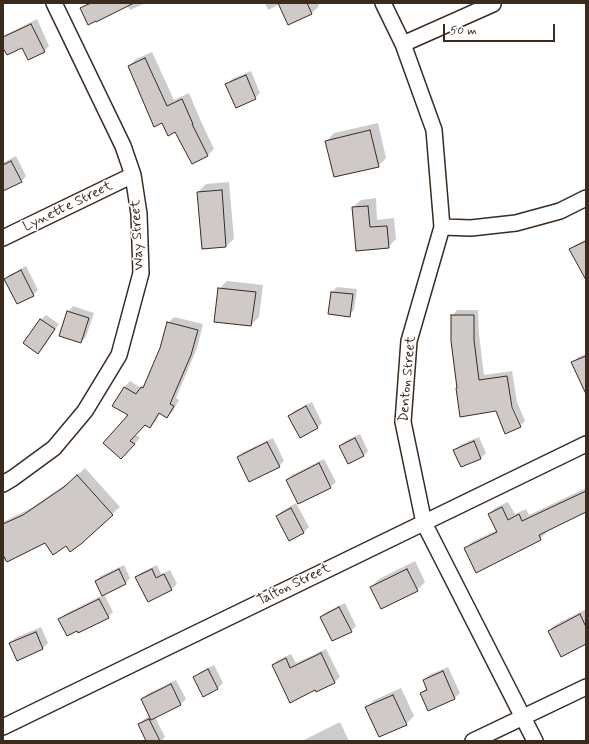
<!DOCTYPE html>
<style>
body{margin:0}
#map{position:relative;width:589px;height:744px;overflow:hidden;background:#fff;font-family:Mynerve,sans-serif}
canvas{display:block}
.frame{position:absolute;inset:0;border:4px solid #3b2a1e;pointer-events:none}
.scale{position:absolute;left:443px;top:24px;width:112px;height:18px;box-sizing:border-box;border:2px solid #3b2a1e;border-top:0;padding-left:5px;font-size:12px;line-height:14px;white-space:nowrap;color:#3b2a1e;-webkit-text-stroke:3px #fff;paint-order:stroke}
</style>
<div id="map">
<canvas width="589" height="744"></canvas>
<div class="frame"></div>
<div class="scale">50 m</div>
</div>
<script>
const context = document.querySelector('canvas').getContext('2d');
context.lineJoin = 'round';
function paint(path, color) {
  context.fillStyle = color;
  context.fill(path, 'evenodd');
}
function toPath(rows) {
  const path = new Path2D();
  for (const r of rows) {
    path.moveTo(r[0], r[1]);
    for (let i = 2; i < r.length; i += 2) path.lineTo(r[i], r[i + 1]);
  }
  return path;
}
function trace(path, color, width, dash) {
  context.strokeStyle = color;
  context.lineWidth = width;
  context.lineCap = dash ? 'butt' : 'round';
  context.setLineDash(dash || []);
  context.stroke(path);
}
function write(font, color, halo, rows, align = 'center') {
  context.font = font + ' Mynerve,sans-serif';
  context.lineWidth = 3;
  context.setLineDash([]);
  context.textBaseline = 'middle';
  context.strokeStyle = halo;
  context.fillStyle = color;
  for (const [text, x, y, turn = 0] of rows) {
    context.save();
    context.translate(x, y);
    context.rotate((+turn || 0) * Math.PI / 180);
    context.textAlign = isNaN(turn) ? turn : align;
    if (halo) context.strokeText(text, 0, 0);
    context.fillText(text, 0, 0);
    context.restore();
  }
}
paint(toPath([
 [88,3,146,3,130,10,127,5,81,9],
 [265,3,318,3,319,6,312,13,289,23,280,4,268,10],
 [37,19,49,46,44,51,22,47,3,46,3,37,5,35],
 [152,52,174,100,189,93,199,117,214,149,208,155,192,163,176,131,129,66,136,59],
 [251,71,260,93,255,98,227,84,232,79],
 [378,123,386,158,378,166,327,141,334,133],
 [16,156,26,176,21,182,3,190,3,163],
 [229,182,234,239,226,246,198,192,206,184],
 [376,198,377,220,394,218,396,239,388,247,356,250,353,207,361,200],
 [586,239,586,278,571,249,575,245],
 [26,266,38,290,33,295,5,279,11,274],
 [227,281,263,285,259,317,251,325,219,289],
 [337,287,357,289,354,310,349,315,329,313,332,292],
 [73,306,94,313,86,337,81,342,68,312],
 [457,310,478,310,479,334,484,375,512,371,517,402,525,421,520,426,458,387,452,316],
 [511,402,521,425,519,425,509,403],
 [46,315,59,324,43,348,38,353,41,320],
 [174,317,203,324,197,348,176,398,179,400,173,411,167,417,160,413,156,421,150,427,145,424,135,434,140,438,127,452,130,415,124,387,130,381,141,388,146,382,161,349,168,323],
 [586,354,586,391,573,363,578,357],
 [312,402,322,423,317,428,289,416,294,411],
 [360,434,368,451,363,456,340,446,345,441],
 [479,437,486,453,481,458,461,466,455,450,460,445],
 [273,438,284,461,279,466,238,457,243,452],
 [324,459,336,482,330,487,287,481,292,475],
 [85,468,120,507,112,514,66,545,46,542,3,562,3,522,31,508,72,480],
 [586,488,586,511,545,531,546,533,540,539,466,548,472,542,497,530,489,514,495,508,508,502,515,514,526,509,529,515],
 [296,503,309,527,304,532,289,540,277,516,282,511],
 [415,561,425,582,417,590,371,587,379,579],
 [124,565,130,578,125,584,104,594,113,612,108,617,60,619,65,614,103,595,96,581,101,576],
 [157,565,161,574,170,570,177,584,171,589,148,600,137,578,142,572],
 [345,603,356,626,351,631,321,617,326,612],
 [586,609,586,643,549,631,555,625],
 [41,627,48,643,43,648,17,660,10,643,15,638],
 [326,649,340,677,335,682,317,691,273,665,278,660,291,654,296,663],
 [214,665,223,683,218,688,204,695,195,677,200,672],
 [448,667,460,693,455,698,429,710,421,693,427,688,424,681,429,675],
 [176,680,186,699,181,704,155,717,165,737,161,741,147,741,139,724,144,719,150,716,142,699,147,694],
 [401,688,414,716,406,724,366,708,374,700],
 [340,722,349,741,302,741]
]), '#0003');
const building = toPath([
 [91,3,134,3,96,22,96,21,88,25,80,8,91,3],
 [278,3,307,3,312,14,288,25,278,3],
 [31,24,45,52,28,60,22,48,7,55,3,48,3,37,31,24],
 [145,58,167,106,182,99,193,124,192,124,208,156,192,164,175,132,168,136,162,123,154,127,128,66,145,58],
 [246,75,256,99,236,108,225,84,246,75],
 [370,130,379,167,334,177,325,141,370,130],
 [11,161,22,182,3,191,3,165,11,161],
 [222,190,226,247,202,249,197,192,222,190],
 [368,206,370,227,387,226,389,248,356,251,352,207,368,206],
 [586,241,586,280,569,249,586,241],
 [21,270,34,296,17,304,4,279,21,270],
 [218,288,256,292,251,326,214,322,218,288],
 [331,292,353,294,350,317,328,314,331,292],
 [67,311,89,318,81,343,59,336,67,311],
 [451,315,474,315,474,340,479,380,507,376,512,407,521,427,505,434,496,411,460,417,456,388,457,388,451,341,451,315],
 [40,319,55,329,38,354,23,343,40,319],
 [167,322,198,330,191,355,170,404,174,406,167,418,159,413,150,428,145,425,130,441,135,444,121,459,103,443,128,415,112,406,124,387,136,394,141,387,143,388,160,348,167,322],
 [586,356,586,394,571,362,586,356],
 [306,406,318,428,300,438,288,416,306,406],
 [355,438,364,456,348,464,339,446,355,438],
 [474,441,481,459,461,467,453,450,474,441],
 [267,442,280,467,249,482,237,457,267,442],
 [319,463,331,488,298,504,286,480,319,463],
 [77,475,113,515,81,544,70,552,66,546,53,555,45,543,7,562,3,555,3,524,23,515,64,487,77,475],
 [586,491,586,512,539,535,541,540,476,573,464,548,497,532,488,514,502,507,508,520,519,514,522,521,586,491],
 [291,508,304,533,289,541,276,516,291,508],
 [119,569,126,584,102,596,95,581,119,569],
 [152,569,156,578,164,574,172,590,148,602,135,577,152,569],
 [407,569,418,591,381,609,370,587,407,569],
 [99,599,109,618,78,633,77,631,67,636,58,619,99,599],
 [339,607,352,632,332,641,320,617,339,607],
 [580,614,586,627,586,644,561,657,548,631,580,614],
 [36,632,43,649,17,661,9,643,36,632],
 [321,653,335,683,316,692,315,690,290,703,272,665,286,658,290,668,321,653],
 [208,669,218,689,203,697,193,677,208,669],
 [443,671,455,699,428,711,420,693,427,690,423,680,443,671],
 [171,684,181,705,151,720,141,699,171,684],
 [393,695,407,725,379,737,365,707,393,695],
 [149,719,160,741,146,741,138,724,149,719]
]);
paint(building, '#cfcac7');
trace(building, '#3b2a1e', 1);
const minor = toPath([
 [383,3,403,44,434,130,442,227,409,341,403,422,424,523,535,741],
 [403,44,493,4],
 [442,227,471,228,516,223,560,211,586,198],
 [3,238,133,175],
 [3,484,13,478,54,448,85,411,119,355,141,273,139,214,133,175,123,146,54,3],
 [3,727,586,444],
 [473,741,586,687]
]);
trace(minor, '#3b2a1e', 18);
trace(minor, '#fff', 15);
write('14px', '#3b2a1e', '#fff', [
 ["Lynette Street",68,207,-26],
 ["Way Street",138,235,-93],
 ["Denton Street",408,379,-85],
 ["Talton Street",294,585,-26]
]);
</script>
